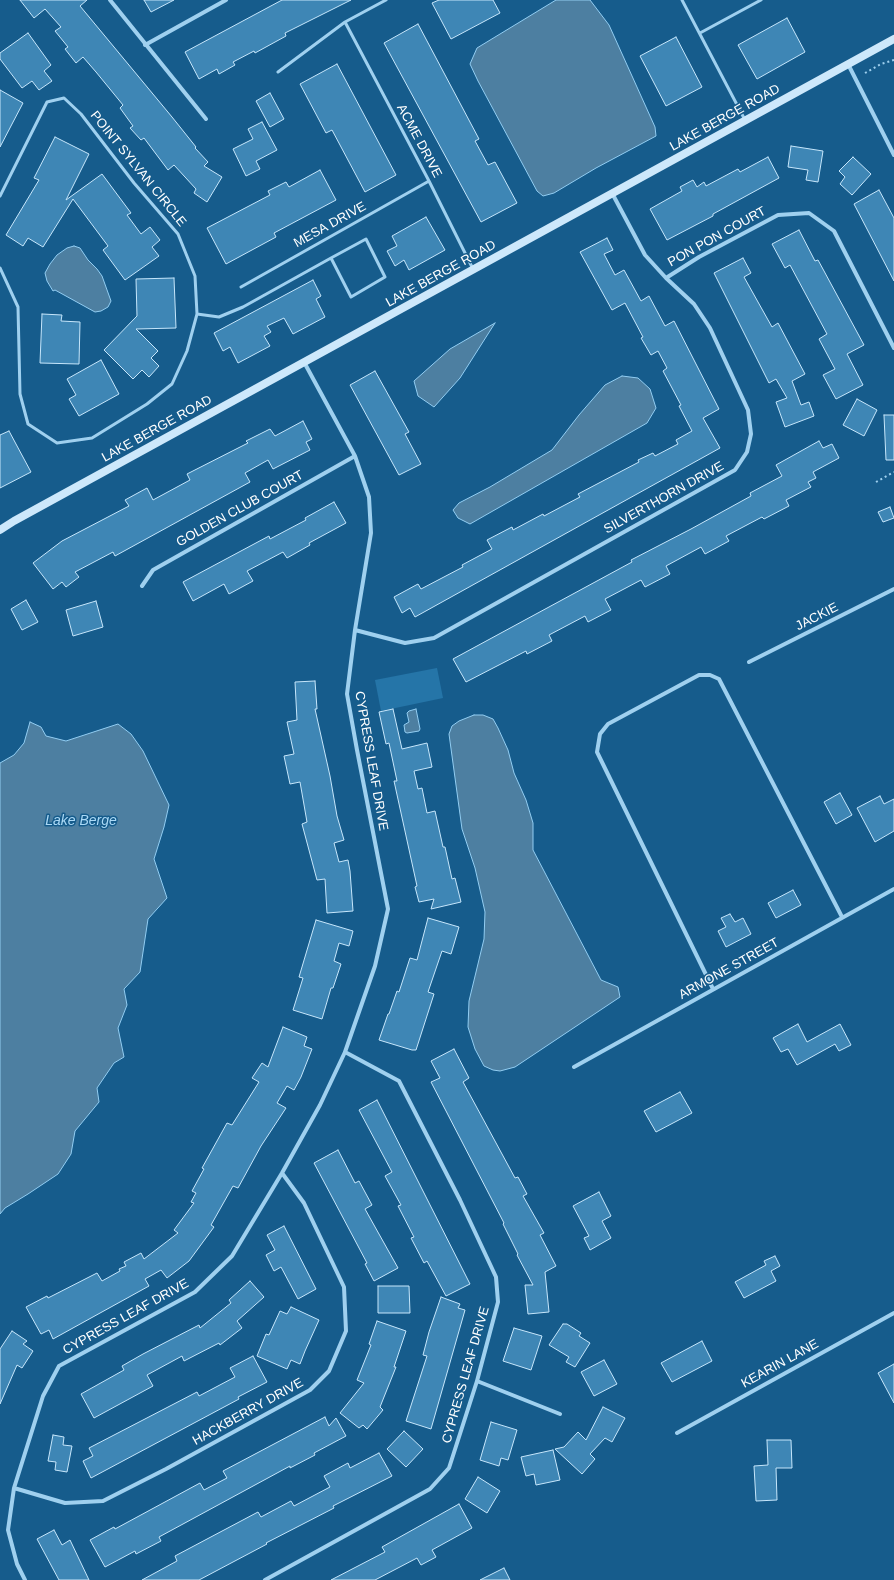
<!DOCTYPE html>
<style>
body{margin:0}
canvas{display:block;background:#165c8c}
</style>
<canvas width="894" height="1580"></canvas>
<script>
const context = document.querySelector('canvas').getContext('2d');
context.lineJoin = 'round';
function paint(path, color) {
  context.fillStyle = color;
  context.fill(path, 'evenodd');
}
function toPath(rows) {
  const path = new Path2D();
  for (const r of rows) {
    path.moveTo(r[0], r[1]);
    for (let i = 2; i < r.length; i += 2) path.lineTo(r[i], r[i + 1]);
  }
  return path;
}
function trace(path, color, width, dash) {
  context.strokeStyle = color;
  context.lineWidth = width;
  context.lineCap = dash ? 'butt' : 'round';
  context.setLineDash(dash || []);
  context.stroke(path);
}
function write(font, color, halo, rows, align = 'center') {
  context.font = font + ' Arial,sans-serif';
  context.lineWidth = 3;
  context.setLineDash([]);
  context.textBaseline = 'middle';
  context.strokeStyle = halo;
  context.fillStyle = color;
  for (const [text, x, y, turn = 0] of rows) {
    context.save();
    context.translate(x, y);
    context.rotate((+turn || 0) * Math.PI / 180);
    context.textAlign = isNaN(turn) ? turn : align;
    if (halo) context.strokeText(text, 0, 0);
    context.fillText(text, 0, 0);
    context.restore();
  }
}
paint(toPath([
 [437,668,443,698,381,711,375,680]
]), '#2575a8');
const water = toPath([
 [556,0,590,0,609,25,655,127,656,136,596,168,554,193,543,196,537,191,478,81,470,64,477,48,556,0],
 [74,246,80,248,88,260,97,269,102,276,111,301,108,307,101,311,95,312,55,290,53,291,47,281,45,273,50,264,57,255,67,248,74,246],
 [495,323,460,378,434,407,418,396,414,381,450,349,495,323],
 [622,376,638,378,650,389,656,408,647,423,470,524,458,518,453,510,459,503,490,487,552,450,579,415,605,385,622,376],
 [416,709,420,729,419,731,407,733,405,732,404,725,409,722,407,713,409,711,416,709],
 [474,715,483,715,493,719,498,728,508,750,514,773,526,800,533,823,533,850,601,980,618,987,620,997,515,1067,500,1071,493,1070,484,1066,475,1049,468,1027,469,1001,484,939,485,912,475,868,462,829,449,734,452,726,459,721,474,715],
 [30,722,41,727,46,736,66,741,118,724,131,734,143,751,169,805,164,827,154,859,167,898,148,919,140,972,124,989,127,1005,118,1028,124,1057,114,1063,97,1088,99,1102,75,1131,71,1154,58,1174,28,1194,5,1208,0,1214,0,763,14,755,24,743,30,722]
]);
paint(water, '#4d7fa1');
trace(water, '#92cdf2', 1);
const building = toPath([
 [20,0,87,0,80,6,172,117,196,147,195,148,208,162,204,166,222,177,207,202,194,193,196,189,174,165,168,170,144,138,141,140,130,128,133,126,120,108,123,105,96,72,83,57,76,63,65,49,68,47,55,31,61,27,45,9,34,18,20,0],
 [144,0,174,0,151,12,144,0],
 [282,0,351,0,285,33,286,36,255,53,254,51,233,62,235,65,219,74,217,69,199,79,185,52,282,0],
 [439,0,493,0,500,13,451,39,432,3,439,0],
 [787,18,805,52,757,79,738,45,787,18],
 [418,24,479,139,475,141,488,165,495,162,517,203,481,222,384,43,418,24],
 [28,33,51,65,44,71,52,81,39,90,32,81,22,88,0,59,0,53,28,33],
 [676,37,702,87,666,106,640,56,676,37],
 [337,64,396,175,365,192,332,130,326,133,300,84,337,64],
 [0,90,23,103,0,147,0,90],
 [270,93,284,119,270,127,256,101,270,93],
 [262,122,277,150,256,161,260,169,246,176,233,149,253,139,248,129,262,122],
 [55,137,89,154,66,200,102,174,131,213,127,215,141,234,150,227,160,240,152,247,159,256,125,280,103,250,108,246,73,199,43,247,28,238,23,246,6,235,39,180,34,178,55,137],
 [791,146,823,151,818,182,806,180,808,170,788,167,791,146],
 [768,157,779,178,713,214,713,216,667,240,650,209,682,191,680,187,693,180,697,187,704,182,706,186,738,169,740,172,768,157],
 [853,157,871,174,852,195,840,184,845,177,839,171,853,157],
 [320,170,336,200,274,233,276,237,226,264,207,228,270,195,268,191,286,182,289,187,320,170],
 [879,190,894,218,894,281,854,204,879,190],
 [426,217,445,250,409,270,404,260,395,266,387,251,397,246,392,236,426,217],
 [799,230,815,261,818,260,824,271,864,345,847,354,863,385,836,399,823,375,835,369,819,339,827,334,790,265,785,268,772,244,799,230],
 [607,238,613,250,604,254,615,275,624,270,641,301,649,296,665,326,674,321,719,409,703,418,720,448,415,617,410,608,402,613,394,597,418,584,421,589,463,567,462,565,492,549,487,540,512,527,513,530,543,514,544,516,580,497,578,494,639,462,638,460,653,453,655,456,678,444,676,440,692,431,679,406,681,405,663,371,667,368,658,351,651,355,641,338,643,337,625,303,612,310,580,252,607,238],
 [743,258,751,273,744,277,772,327,778,323,805,374,792,381,801,405,809,402,814,416,785,427,776,402,787,398,776,379,769,383,714,273,743,258],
 [174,278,176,328,136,329,158,351,151,358,159,366,149,377,142,370,133,379,104,350,137,316,136,279,174,278],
 [313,280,321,296,316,299,325,317,293,334,284,318,267,326,271,332,264,336,270,346,238,363,230,347,223,351,214,333,313,280],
 [42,314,62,315,61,321,80,322,79,364,40,363,42,314],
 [101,360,119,394,79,416,69,399,76,395,67,379,101,360],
 [375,371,409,432,405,434,421,464,399,475,350,385,375,371],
 [857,399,877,410,864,436,843,425,857,399],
 [884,415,894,415,894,460,886,460,884,415],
 [303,421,312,439,306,442,310,450,273,469,268,460,252,469,245,473,250,482,115,556,113,552,75,572,79,577,66,587,62,582,53,589,33,563,62,541,129,506,125,500,147,488,153,500,190,480,187,474,248,443,246,441,270,429,275,436,303,421],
 [9,431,31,472,0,488,0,435,9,431],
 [819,441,823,448,832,444,839,458,813,472,816,478,808,482,811,487,786,500,789,506,764,519,762,517,726,536,729,541,705,554,701,547,666,566,670,574,645,587,641,580,605,599,611,610,588,622,585,616,549,635,552,641,527,654,526,651,466,682,453,659,632,562,631,560,691,529,751,496,750,493,782,476,776,465,819,441],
 [334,502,346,523,309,543,310,545,287,558,283,552,247,571,253,581,229,594,224,584,193,601,183,582,269,536,270,539,306,520,305,518,334,502],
 [890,507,894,518,883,522,878,512,890,507],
 [26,600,38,622,22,630,11,609,26,600],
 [96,601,103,627,73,636,66,610,96,601],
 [315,681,317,709,315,709,330,776,337,816,344,840,334,843,339,862,348,860,350,871,353,911,327,913,325,879,317,880,302,824,307,822,300,782,290,784,284,756,294,754,287,722,297,720,295,682,315,681],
 [393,709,402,749,427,743,432,767,414,771,418,789,422,788,427,813,435,811,443,847,445,847,452,879,455,878,461,902,431,909,434,899,419,902,415,887,417,886,394,781,397,781,389,743,386,744,379,712,393,709],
 [840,793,852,815,836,824,824,802,840,793],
 [880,796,884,804,894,799,894,831,875,842,857,808,880,796],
 [793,890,801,905,776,918,768,903,793,890],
 [730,914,735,922,743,918,751,934,726,947,718,931,726,927,721,918,730,914],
 [428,918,459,927,451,954,442,951,428,992,434,994,416,1050,412,1050,379,1040,388,1014,389,1014,397,991,399,992,410,958,417,960,428,918],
 [316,920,353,931,349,946,339,943,334,961,341,964,333,988,331,988,322,1019,293,1010,303,978,299,977,316,920],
 [798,1024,807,1042,840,1024,851,1045,839,1051,835,1044,797,1065,788,1049,781,1052,773,1038,798,1024],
 [283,1027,307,1037,304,1046,312,1049,301,1077,294,1090,287,1086,277,1103,286,1108,261,1146,238,1188,233,1186,211,1225,214,1227,189,1261,167,1278,161,1270,145,1279,149,1286,53,1339,49,1330,41,1334,26,1307,47,1296,48,1298,97,1273,102,1281,120,1271,119,1269,126,1266,124,1262,141,1253,144,1259,178,1233,174,1230,194,1203,191,1202,196,1193,192,1191,204,1169,202,1168,227,1123,232,1125,259,1082,252,1078,262,1063,268,1067,283,1027],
 [454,1049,469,1078,463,1082,515,1178,518,1177,527,1194,523,1196,544,1233,540,1235,556,1266,545,1272,549,1312,528,1314,525,1285,533,1285,517,1255,518,1254,503,1224,504,1223,431,1082,440,1078,431,1061,454,1049],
 [680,1092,692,1113,656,1132,644,1111,680,1092],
 [377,1100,470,1284,446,1296,427,1261,424,1263,411,1238,414,1237,398,1206,401,1205,385,1176,392,1172,359,1110,377,1100],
 [338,1150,355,1183,359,1181,372,1205,365,1209,398,1268,374,1281,365,1264,367,1263,314,1163,338,1150],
 [599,1192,611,1216,602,1221,611,1238,590,1250,584,1238,589,1236,573,1206,599,1192],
 [284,1226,316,1289,298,1299,281,1267,274,1271,266,1255,275,1250,267,1235,284,1226],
 [775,1256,780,1266,771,1271,776,1281,744,1298,735,1282,766,1265,764,1261,775,1256],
 [250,1281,264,1297,237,1321,242,1328,220,1345,219,1343,184,1361,182,1356,147,1375,153,1386,94,1418,81,1394,124,1370,122,1366,143,1354,199,1325,200,1328,231,1303,229,1300,250,1281],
 [378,1286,409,1286,410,1313,378,1313,378,1286],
 [441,1297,460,1304,458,1308,465,1310,431,1429,406,1421,427,1356,423,1355,429,1332,441,1297],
 [291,1307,319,1320,305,1351,300,1364,291,1360,287,1369,257,1356,266,1334,269,1335,280,1311,287,1314,291,1307],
 [377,1321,406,1331,394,1367,396,1367,380,1407,383,1410,367,1429,363,1425,359,1428,340,1413,364,1383,357,1380,371,1345,369,1344,377,1321],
 [563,1324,567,1324,581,1333,579,1336,590,1343,575,1367,566,1362,569,1357,549,1345,563,1324],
 [514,1328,542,1336,531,1370,503,1361,514,1328],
 [12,1331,27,1341,23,1344,33,1351,22,1368,17,1365,0,1404,0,1349,12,1331],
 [702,1341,712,1361,672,1382,661,1363,702,1341],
 [253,1356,267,1382,238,1397,239,1399,91,1478,83,1461,93,1456,89,1448,197,1392,199,1396,235,1377,230,1368,253,1356],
 [604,1360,617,1384,594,1396,581,1372,604,1360],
 [894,1364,894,1403,878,1373,894,1364],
 [603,1407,625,1418,612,1442,605,1438,590,1454,595,1459,582,1474,555,1449,564,1447,578,1432,586,1440,603,1407],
 [325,1417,329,1426,336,1418,346,1436,314,1453,315,1455,290,1468,290,1466,159,1537,161,1541,136,1554,135,1551,105,1567,90,1540,114,1527,115,1529,200,1483,204,1490,227,1478,223,1471,325,1417],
 [491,1422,517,1430,508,1460,501,1458,499,1466,480,1460,491,1422],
 [404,1431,423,1449,406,1467,387,1449,404,1431],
 [53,1435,64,1437,63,1445,72,1446,67,1472,55,1470,56,1462,48,1461,53,1435],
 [767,1440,791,1440,792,1468,776,1468,777,1500,756,1501,754,1466,768,1465,767,1440],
 [553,1450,560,1480,536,1485,534,1474,526,1476,521,1457,553,1450],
 [379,1453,392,1476,333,1506,334,1508,266,1543,267,1544,199,1580,142,1580,177,1561,175,1556,258,1512,261,1517,291,1501,294,1506,330,1487,324,1476,348,1463,350,1468,379,1453],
 [478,1477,500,1491,487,1513,465,1499,478,1477],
 [459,1504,472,1528,432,1550,436,1557,421,1565,417,1558,375,1580,331,1580,385,1552,382,1547,459,1504],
 [54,1530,62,1545,70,1540,89,1580,59,1580,37,1539,54,1530],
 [504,1568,510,1580,480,1580,504,1568]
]);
paint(building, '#3e86b5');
trace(building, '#c6e6fb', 1);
trace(toPath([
 [865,73,881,64,894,60],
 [876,482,894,472]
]), '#9fd0ef', 2, [2, 3]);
trace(toPath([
 [682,0,745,120],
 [345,22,429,181,473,269],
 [700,33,761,0],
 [278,72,345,22,386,0],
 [0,196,47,102,64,98,81,114,134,183,178,234,195,276,197,314,187,351,172,384,147,404,92,438,57,443,28,424,20,394,18,307,0,268],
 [241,287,429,181],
 [197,314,219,317,243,307,331,258,351,297,385,277,366,239,331,258]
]), '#9fd0ef', 3);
trace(toPath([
 [110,0,206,119],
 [145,45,226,0],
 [848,64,894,155],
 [666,278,699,257,778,215,809,213,834,231,894,348],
 [142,586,153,570,355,456],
 [355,630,405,643,434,638,735,470,747,452,751,434,748,410,710,328,694,304,666,278,645,255,612,193],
 [749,662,894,589],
 [713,989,597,752,600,734,608,724,699,675,710,675,719,679,842,917],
 [574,1067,894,889],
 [477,1381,560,1414],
 [677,1433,894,1313],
 [14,1488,65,1503,103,1501,166,1469,310,1390,329,1371,346,1331,344,1287,304,1203,282,1173],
 [25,1580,17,1564,8,1530,14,1488,43,1396,59,1366,195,1292,232,1256,282,1173,320,1105,345,1052,375,966,388,909,357,750,347,694,355,630,371,533,369,497,355,456,304,362],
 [265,1580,430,1489,449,1468,477,1381,498,1302,496,1277,460,1200,399,1081,345,1052]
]), '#9fd0ef', 4);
trace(toPath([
 [0,530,14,521,894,39]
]), '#cde8fb', 8);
write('13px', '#fff', '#165c8c', [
 ["LAKE BERGE ROAD",725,118,-29],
 ["ACME DRIVE",419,141,62],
 ["POINT SYLVAN CIRCLE",138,169,51],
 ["MESA DRIVE",330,225,-29],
 ["PON PON COURT",717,237,-29],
 ["LAKE BERGE ROAD",441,274,-29],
 ["LAKE BERGE ROAD",157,429,-29],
 ["SILVERTHORN DRIVE",664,498,-29],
 ["GOLDEN CLUB COURT",240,509,-29],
 ["JACKIE",817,617,-27],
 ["CYPRESS LEAF DRIVE",371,761,80],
 ["ARMONE STREET",729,969,-29],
 ["CYPRESS LEAF DRIVE",126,1317,-29],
 ["KEARIN LANE",780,1364,-29],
 ["CYPRESS LEAF DRIVE",466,1375,-74],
 ["HACKBERRY DRIVE",248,1412,-29]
]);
write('italic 14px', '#abd9f6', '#165c8c', [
 ["Lake Berge",81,821]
]);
</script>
